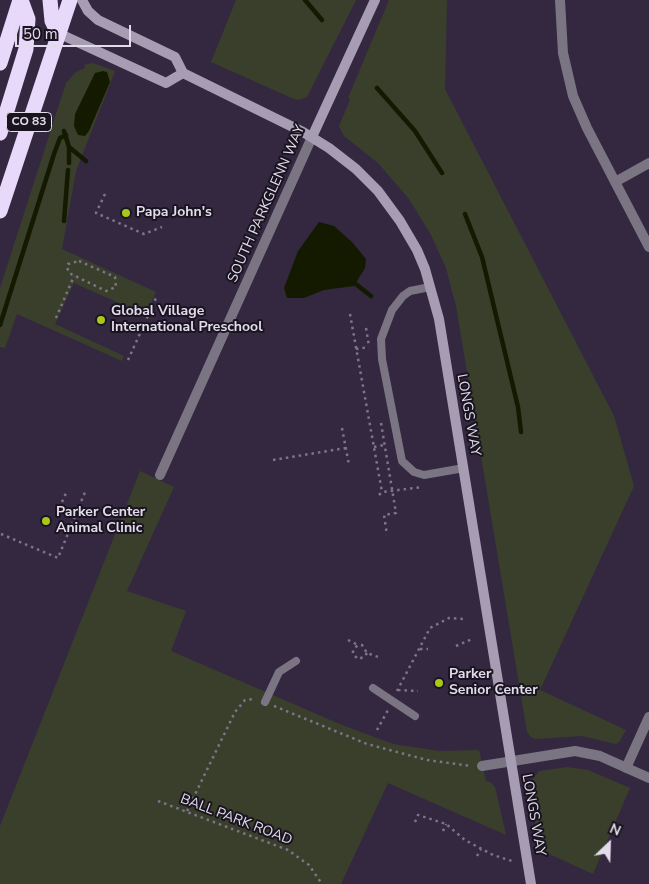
<!DOCTYPE html>
<style>
body{margin:0}
#map{position:relative;width:649px;height:884px;overflow:hidden;background:#342841;font-family:"Nunito Sans",sans-serif}
canvas{display:block}
.north{position:absolute;left:584px;top:819px;width:50px;height:50px;-webkit-text-stroke:4px #19141f;paint-order:stroke;rotate:24deg;font-size:14px;font-weight:700;line-height:20px;text-align:center;color:#e2dbec}
.north::after{content:'';display:block;margin:auto;width:18px;height:22px;background:#e2dbec;clip-path:polygon(50% 0,100% 100%,50% 72%,0 100%)}
.scale{position:absolute;left:15px;top:25px;width:116px;height:22px;box-sizing:border-box;border:2px solid #e2dbec;border-top:0;padding-left:6px;font-size:15px;line-height:18px;white-space:nowrap;color:#e2dbec;-webkit-text-stroke:4px #19141f;paint-order:stroke}
</style>
<div id="map">
<canvas width="649" height="884"></canvas>
<div class="north">N</div>
<div class="scale">50 m</div>
</div>
<script>
const context = document.querySelector('canvas').getContext('2d');
context.lineJoin = 'round';
function paint(path, color) {
  context.fillStyle = color;
  context.fill(path, 'evenodd');
}
function toPath(rows) {
  const path = new Path2D();
  for (const r of rows) {
    path.moveTo(r[0], r[1]);
    for (let i = 2; i < r.length; i += 2) path.lineTo(r[i], r[i + 1]);
  }
  return path;
}
function trace(path, color, width, dash) {
  context.strokeStyle = color;
  context.lineWidth = width;
  context.lineCap = dash ? 'butt' : 'round';
  context.setLineDash(dash || []);
  context.stroke(path);
}
function write(font, color, halo, rows, align = 'center') {
  context.font = font + ' "Nunito Sans",sans-serif';
  context.lineWidth = 4;
  context.setLineDash([]);
  context.textBaseline = 'middle';
  context.strokeStyle = halo;
  context.fillStyle = color;
  for (const [text, x, y, turn = 0] of rows) {
    context.save();
    context.translate(x, y);
    context.rotate((+turn || 0) * Math.PI / 180);
    context.textAlign = isNaN(turn) ? turn : align;
    if (halo) context.strokeText(text, 0, 0);
    context.fillText(text, 0, 0);
    context.restore();
  }
}
paint(toPath([
 [236,0,356,0,307,97,299,100,294,99,211,62],
 [389,0,447,0,445,89,614,416,634,486,540,690,626,730,619,742,616,744,582,736,536,739,532,738,527,732,456,306,446,268,431,235,409,199,378,163,344,136,339,126,350,100,348,98],
 [93,63,115,71,76,171,62,249,156,292,146,315,74,283,55,324,124,356,122,361,17,314,5,348,0,347,0,288,66,83,76,72,85,68,84,65],
 [140,471,174,487,127,591,186,611,171,651,342,725,393,744,439,751,479,750,486,781,490,782,495,787,506,835,388,783,341,884,0,884,0,826],
 [567,767,588,770,630,788,593,874,538,849,531,782,539,771]
]), '#3a3f2b');
paint(toPath([
 [103,71,107,72,110,82,89,131,85,136,78,135,74,126,75,114,95,73],
 [319,222,334,226,352,242,366,259,365,268,354,286,324,290,304,298,287,298,284,288,298,251]
]), '#141a00');
trace(toPath([
 [305,0,322,20],
 [377,88,415,131,442,173],
 [64,131,69,147,69,163],
 [69,147,86,161],
 [465,214,482,257,518,407,521,432],
 [64,221,68,170],
 [352,281,371,296],
 [0,325,54,154,60,138,66,135]
]), '#141a00', 4.5);
trace(toPath([
 [105,194,96,213,144,234,162,227],
 [79,261,115,277,116,287,106,291,69,273,67,267,68,264,79,261],
 [350,314,382,492],
 [56,318,74,276],
 [366,328,369,346],
 [356,349,369,347],
 [128,360,156,298],
 [381,423,396,513,384,515,387,535],
 [342,428,349,465],
 [374,447,384,445],
 [273,460,346,448],
 [379,495,382,492,423,487],
 [62,502,67,491],
 [1,534,58,558,85,492],
 [348,640,358,645],
 [456,646,472,639],
 [420,649,428,649],
 [367,653,364,657,358,659,353,654,353,650,358,645,362,645,367,653,381,658],
 [460,687,480,688],
 [398,690,418,691],
 [397,691,430,628,449,618,464,619],
 [274,706,367,744,427,760,471,766],
 [377,730,388,710],
 [158,801,288,850,309,865,322,884],
 [187,811,235,712,245,700,255,699],
 [415,822,418,815,446,824,465,840,493,855,512,861],
 [443,831,446,824],
 [477,856,481,849]
]), '#7e748a', 2.5, [2.5, 4]);
trace(toPath([
 [430,287,410,291,403,296,392,310,381,339,382,359,402,461,414,472,424,475,464,468],
 [373,688,415,716],
 [265,702,279,672,296,661]
]), '#7b7583', 8);
trace(toPath([
 [560,0,563,53,573,96,587,128,649,247],
 [615,182,649,163],
 [160,475,312,137],
 [482,766,575,751,600,756,649,778],
 [626,768,649,717]
]), '#7b7583', 10);
trace(toPath([
 [82,0,88,11,98,20,175,57,183,73,303,132,329,148,356,169,378,191,400,221,417,250,425,269,439,319,531,884],
 [58,33,166,83,183,73],
 [312,137,375,0]
]), '#a79db3', 10);
trace(toPath([
 [50,0,52,21,58,33],
 [0,63,20,0],
 [0,133,26,49,28,19,21,0],
 [0,211,70,0]
]), '#e8d8fa', 15);
for (const [x, y, r, color] of [
 [126,213,5,"#a9c719"],
 [101,320,5,"#a9c719"],
 [46,521,5,"#a9c719"],
 [439,683,5,"#a9c719"]
]) {
  const dot = new Path2D();
  dot.arc(x, y, r, 0, 2 * Math.PI);
  context.fillStyle = color;
  context.fill(dot);
  trace(dot, '#19141f', 2);
}
for (const [x, y, w] of [
 [29,122,45]
]) {
  const box = new Path2D();
  box.roundRect(x - w / 2, y - 9.5, w, 19, 4);
  context.fillStyle = '#19141f';
  context.fill(box);
  trace(box, '#e2dbec', 1);
}
write('bold 12px', '#e2dbec', null, [
 ["CO 83",29,122]
]);
write('14px', '#e2dbec', '#19141f', [
 ["SOUTH PARKGLENN WAY",267,204,-66],
 ["LONGS WAY",468,415,80],
 ["LONGS WAY",533,815,80],
 ["BALL PARK ROAD",236,820,21]
]);
write('bold 14px', '#e2dbec', '#19141f', [
 ["Papa John's",136,213],
 ["Global Village",111,312],
 ["International Preschool",111,328],
 ["Parker Center",56,513],
 ["Animal Clinic",56,529],
 ["Parker",449,675],
 ["Senior Center",449,691]
], 'left');
</script>
